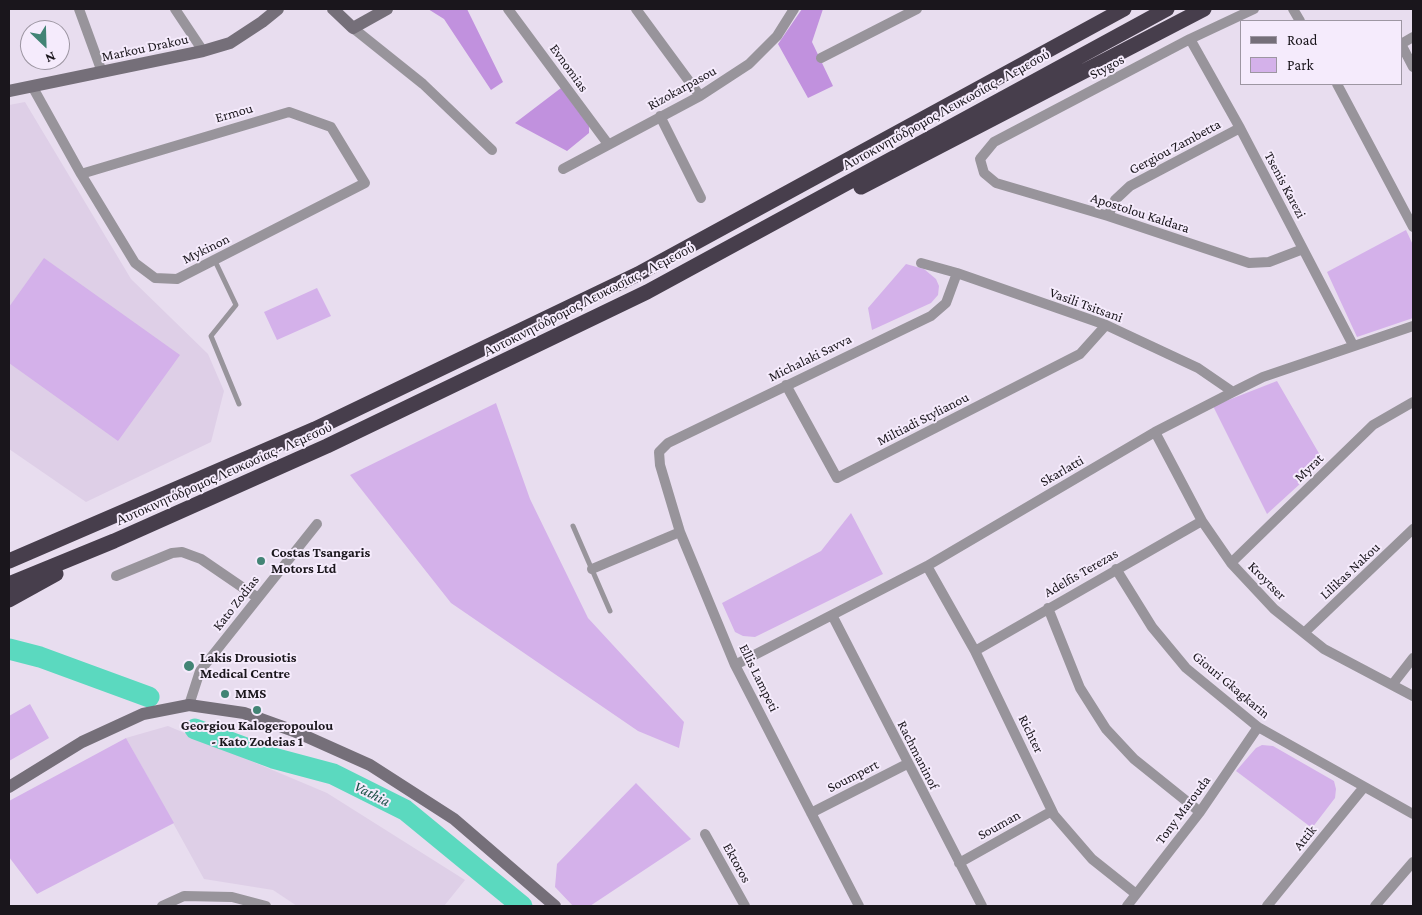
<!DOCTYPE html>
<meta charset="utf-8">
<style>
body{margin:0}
#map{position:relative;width:1422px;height:915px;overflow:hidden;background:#e8ddef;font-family:"Crimson Pro",serif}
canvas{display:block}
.frame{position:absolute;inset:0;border:10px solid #1a161c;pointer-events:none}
.legend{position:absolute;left:1240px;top:20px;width:162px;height:65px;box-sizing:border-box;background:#f5ebfc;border:1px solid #9d96a2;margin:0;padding:6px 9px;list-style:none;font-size:15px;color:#1a161c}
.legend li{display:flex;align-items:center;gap:10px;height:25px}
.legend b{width:25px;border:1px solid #9d96a2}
.north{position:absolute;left:20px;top:20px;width:50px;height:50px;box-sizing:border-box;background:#f5ebfc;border:1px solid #9d96a2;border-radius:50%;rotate:156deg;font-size:14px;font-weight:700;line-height:20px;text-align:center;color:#1a161c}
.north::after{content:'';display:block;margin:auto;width:18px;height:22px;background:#428475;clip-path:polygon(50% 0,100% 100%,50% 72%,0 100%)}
</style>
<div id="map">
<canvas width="1422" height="915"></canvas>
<div class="frame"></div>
<ul class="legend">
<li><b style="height:6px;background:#756f79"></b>Road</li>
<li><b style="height:14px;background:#d4b1ea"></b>Park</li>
</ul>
<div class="north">N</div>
</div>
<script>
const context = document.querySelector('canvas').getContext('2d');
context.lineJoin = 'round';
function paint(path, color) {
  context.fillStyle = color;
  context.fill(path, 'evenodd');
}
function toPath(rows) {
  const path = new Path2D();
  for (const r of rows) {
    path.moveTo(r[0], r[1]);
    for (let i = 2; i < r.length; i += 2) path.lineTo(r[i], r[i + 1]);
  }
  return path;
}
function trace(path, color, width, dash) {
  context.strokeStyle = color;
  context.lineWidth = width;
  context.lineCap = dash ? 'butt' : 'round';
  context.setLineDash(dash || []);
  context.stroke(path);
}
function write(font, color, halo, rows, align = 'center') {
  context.font = font + ' "Crimson Pro",serif';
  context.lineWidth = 4;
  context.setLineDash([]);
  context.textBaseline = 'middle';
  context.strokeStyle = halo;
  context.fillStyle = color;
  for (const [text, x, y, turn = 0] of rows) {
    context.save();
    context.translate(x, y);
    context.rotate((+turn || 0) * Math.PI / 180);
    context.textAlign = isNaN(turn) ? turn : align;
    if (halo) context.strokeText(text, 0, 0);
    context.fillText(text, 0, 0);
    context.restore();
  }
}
paint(toPath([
 [25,102,131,279,208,354,224,391,211,442,86,502,9,449,9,105],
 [168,726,327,793,465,880,444,906,297,906,273,890,204,879,126,738]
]), '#decfe7');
paint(toPath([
 [1406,230,1413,245,1413,318,1357,337,1327,272],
 [44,258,180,355,118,441,9,363,9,307],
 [906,264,924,269,936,279,939,286,938,295,931,303,872,330,868,308],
 [317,288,331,316,277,340,264,312],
 [1277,381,1324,462,1267,514,1213,406],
 [496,403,530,499,588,618,684,722,679,748,638,731,451,603,350,475],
 [851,513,883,574,755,637,743,636,735,632,722,603,821,551],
 [30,704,49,738,9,761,9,716],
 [126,738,174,823,37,894,9,857,9,801],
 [1262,745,1273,746,1334,781,1336,789,1335,798,1312,828,1236,771,1256,748],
 [636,783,691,839,590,906,573,906,555,887,557,864]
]), '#d4b1ea');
paint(toPath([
 [428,9,467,9,503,82,491,90,444,19],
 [802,9,823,9,812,42,833,86,808,98,778,44],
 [561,88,589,126,589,133,567,151,515,123]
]), '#c191de');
trace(toPath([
 [9,649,40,657,149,697],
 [195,729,273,758,333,774,405,810,522,906]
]), '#5bd9bf', 21);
trace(toPath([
 [215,261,236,305,211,336,239,404],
 [573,526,610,611]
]), '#98949b', 5);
trace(toPath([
 [79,9,102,72],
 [175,9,203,51],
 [508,9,608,144],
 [636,9,700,96],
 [1254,9,1190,39,994,142,980,159,984,173,996,183,1108,216,1249,263,1269,262,1303,249],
 [1293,9,1300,21],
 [353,28,423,84,492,150],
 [1190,39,1240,128,1353,345],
 [1401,44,1413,67],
 [1401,44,1413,37],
 [821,58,917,9],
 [1337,84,1413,227],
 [32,86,81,174,135,263,155,278,177,279,365,183,331,127,289,112,81,174],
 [660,116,701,198],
 [563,169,700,96,749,64,777,36,794,9],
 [1108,216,1115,200,1130,186,1240,128],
 [921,263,957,273,1106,325,1198,368,1233,392],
 [786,385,837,478,1080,354,1106,325],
 [1155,432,1202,521,1231,563,1274,609,1324,649,1413,696],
 [1231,563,1373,425,1413,402],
 [927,566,975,651,1054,815,1092,859,1136,894],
 [592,569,680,532],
 [1116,569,1152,627,1186,668,1258,727,1413,814],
 [116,576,172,553,182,552,201,559,258,598],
 [1048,608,1080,688,1106,729,1134,759,1200,812],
 [832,615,982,906],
 [1305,632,1413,529],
 [975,651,1202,521],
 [735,665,927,566,1155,432,1233,392,1263,377,1413,326],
 [1392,685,1413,658],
 [189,705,200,671,317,524],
 [811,813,907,764],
 [705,834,745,906],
 [959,863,1052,811],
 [162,906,184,896,232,897,266,906],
 [859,906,735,665,680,532,660,465,659,452,668,443,931,316,946,303,957,273],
 [1127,906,1200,812,1258,727],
 [1267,906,1364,787],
 [1375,906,1413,862]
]), '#98949b', 10);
trace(toPath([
 [333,9,353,28,387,9],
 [9,91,203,51,230,43,262,22,278,9],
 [9,787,82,742,143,714,189,705,244,713,294,731,370,765,454,819,555,906]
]), '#756f79', 12);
trace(toPath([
 [861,187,1204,9],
 [9,561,315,429,638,274,1124,9],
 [9,584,114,541,327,446,647,292,1167,9],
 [9,600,56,574]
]), '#473e4c', 15);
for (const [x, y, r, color] of [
 [261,561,5,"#428475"],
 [189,666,6,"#428475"],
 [225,694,5,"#428475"],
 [257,710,5,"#428475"]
]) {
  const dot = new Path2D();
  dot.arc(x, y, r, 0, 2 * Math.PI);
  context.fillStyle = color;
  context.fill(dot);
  trace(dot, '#f5ebfc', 2);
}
write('14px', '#1a161c', '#f5ebfc', [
 ["Markou Drakou",145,48,-12],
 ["Stygos",1107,67,-28],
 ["Evnomias",569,68,54],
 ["Rizokarpasou",682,88,-29],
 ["Αυτοκινητόδρομος Λευκωσίας - Λεμεσού",946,110,-29],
 ["Ermou",234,113,-16],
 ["Gergiou Zambetta",1175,147,-28],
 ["Tsenis Karezi",1285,185,62],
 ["Apostolou Kaldara",1140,213,18],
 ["Mykinon",206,249,-26],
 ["Αυτοκινητόδρομος Λευκωσίας - Λεμεσού",589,300,-27],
 ["Vasili Tsitsani",1086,305,20],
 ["Michalaki Savva",810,358,-26],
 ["Miltiadi Stylianou",923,419,-27],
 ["Myrat",1309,468,-44],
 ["Skarlatti",1062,471,-30],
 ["Αυτοκινητόδρομος Λευκωσίας - Λεμεσού",224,474,-24],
 ["Lilikas Nakou",1350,571,-43],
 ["Adelfis Terezas",1081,573,-30],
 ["Kroytser",1267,581,45],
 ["Kato Zodias",236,603,-52],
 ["Ellis Lampeti",759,678,64],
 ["Giouri Gkagkarin",1231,685,40],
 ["Richter",1031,734,64],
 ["Rachmaninof",918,755,63],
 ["Soumpert",853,776,-27],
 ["Tony Marouda",1183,810,-53],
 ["Souman",999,825,-29],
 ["Attik",1305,838,-51],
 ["Ektoros",737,863,61]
]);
write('bold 14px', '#1a161c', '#f5ebfc', [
 ["Costas Tsangaris",271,553],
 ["Motors Ltd",271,569],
 ["Lakis Drousiotis",200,658],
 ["Medical Centre",200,674],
 ["MMS",235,694],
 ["Georgiou Kalogeropoulou",257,726,"center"],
 ["- Kato Zodeias 1",257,742,"center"]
], 'left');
write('italic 15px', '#1a5045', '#f5ebfc', [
 ["Vathia",372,794,27]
]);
</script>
